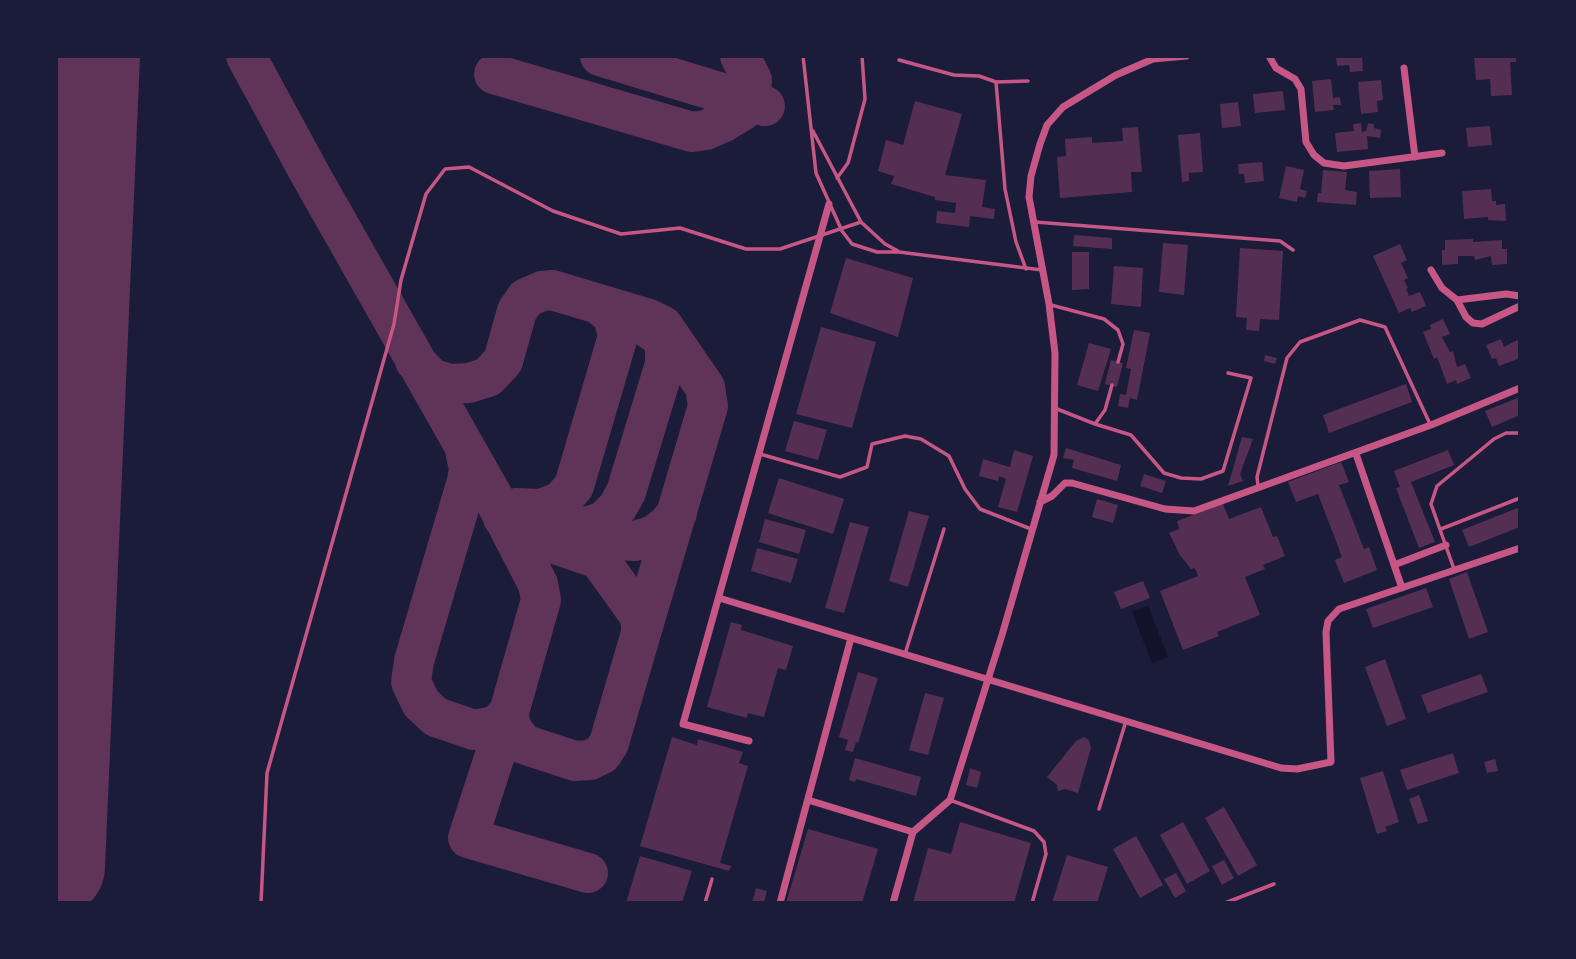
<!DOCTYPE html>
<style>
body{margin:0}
#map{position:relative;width:1576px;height:959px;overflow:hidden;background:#1b1b3a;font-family:"Titillium Web",sans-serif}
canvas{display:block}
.frame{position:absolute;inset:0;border:58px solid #1b1b3a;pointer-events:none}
</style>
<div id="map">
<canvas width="1576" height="959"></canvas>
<div class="frame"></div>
</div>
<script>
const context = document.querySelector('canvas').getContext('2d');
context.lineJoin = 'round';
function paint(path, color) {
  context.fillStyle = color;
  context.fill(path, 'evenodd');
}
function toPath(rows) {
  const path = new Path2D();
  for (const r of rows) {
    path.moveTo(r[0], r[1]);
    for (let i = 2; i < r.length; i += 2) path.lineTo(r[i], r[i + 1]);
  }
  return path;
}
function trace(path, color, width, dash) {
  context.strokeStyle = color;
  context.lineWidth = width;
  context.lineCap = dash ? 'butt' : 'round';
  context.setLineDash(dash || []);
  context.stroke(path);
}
paint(toPath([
 [1148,606,1168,657,1152,663,1132,612]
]), '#12122b');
trace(toPath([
 [246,56,310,174,491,493,538,584,541,600,509,712,499,723,490,727,474,730,436,717,421,703,411,682,414,661,467,481,469,469,465,450],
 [600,56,765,106],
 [494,74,692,132,706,130,724,122,742,111,751,96,752,80,740,56],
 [415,361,431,378,450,384,469,383,488,377,503,361,517,311,526,298,542,291,552,290,649,319,663,326,705,387,708,406,641,633],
 [516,508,542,509,561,501,574,486,618,336,613,316,598,304],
 [503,518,520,532,599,559,637,612,641,621,641,633,609,743,602,754,590,760,575,761,523,744,510,726,509,712],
 [563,523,586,527,604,521,617,508,626,492,665,364,665,347,660,336,648,328],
 [570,525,618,540,635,541,654,535,667,525,677,513],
 [509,712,468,838,588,873]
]), '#603358', 40);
trace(toPath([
 [56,867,91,56]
]), '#603358', 98);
paint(toPath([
 [1362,56,1363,71,1350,72,1349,65,1337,66,1336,57],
 [1474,56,1516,56,1516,62,1510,62,1512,95,1491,96,1490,79,1476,80],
 [1331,79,1333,98,1340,97,1341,105,1333,105,1334,110,1315,112,1312,81],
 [1381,80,1383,100,1377,101,1378,112,1361,114,1358,82],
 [1283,91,1285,110,1255,113,1253,94],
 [915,101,962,114,945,175,986,180,982,207,995,209,994,219,970,216,969,227,936,223,937,211,955,213,956,203,935,200,935,197,891,184,894,176,878,171,886,140,903,145],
 [1238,102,1241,126,1222,128,1220,104],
 [1361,123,1362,132,1366,131,1368,123,1374,124,1374,128,1381,130,1380,138,1367,136,1368,149,1337,152,1335,133,1354,131,1353,124],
 [1490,126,1492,145,1468,147,1466,128],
 [1138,127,1142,172,1131,172,1132,192,1060,198,1057,157,1066,156,1065,139,1092,137,1092,143,1123,141,1122,128],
 [1200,133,1203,172,1189,173,1189,181,1182,182,1178,135],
 [1262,162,1264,181,1245,183,1244,174,1239,174,1238,164],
 [1286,166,1304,170,1300,189,1307,191,1305,198,1298,196,1297,202,1279,198],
 [1400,169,1401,197,1370,198,1369,171],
 [1323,170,1347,172,1345,190,1357,192,1356,205,1317,202,1318,193,1321,193],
 [1491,189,1492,201,1496,201,1496,205,1505,204,1506,221,1488,220,1488,217,1464,219,1462,191],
 [1074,235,1112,238,1112,249,1073,246],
 [1473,239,1473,242,1502,240,1502,249,1507,249,1507,264,1492,265,1491,256,1475,260,1474,256,1458,256,1458,264,1442,265,1442,250,1445,250,1445,240],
 [1163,243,1188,245,1184,295,1159,292],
 [1400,244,1407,260,1401,263,1408,278,1404,280,1408,288,1406,289,1409,296,1420,292,1426,306,1412,312,1410,308,1399,313,1373,256],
 [1240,248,1283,251,1279,320,1260,319,1259,331,1246,330,1247,318,1236,317],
 [1072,252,1089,252,1089,289,1072,290],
 [846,258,913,278,898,337,830,313],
 [1114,266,1143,268,1141,307,1111,304],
 [1443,319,1450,334,1442,337,1446,345,1450,352,1453,351,1457,367,1465,364,1471,378,1457,384,1456,380,1447,384,1437,357,1434,359,1423,332,1431,329,1430,325],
 [821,327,876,342,852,428,796,414],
 [1134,330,1150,333,1137,400,1130,398,1128,408,1118,406,1120,394,1126,395,1131,369,1126,368],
 [1501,339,1504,347,1519,339,1520,358,1499,366,1496,358,1492,359,1486,345],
 [1089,343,1111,349,1098,391,1077,385],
 [1265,355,1277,358,1275,364,1264,361],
 [1111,360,1123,363,1117,387,1105,384],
 [1406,384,1412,402,1329,433,1323,415],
 [1520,397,1520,415,1492,427,1485,411],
 [794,421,827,430,818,460,785,451],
 [1242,437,1253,439,1240,474,1243,481,1228,486],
 [1066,448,1121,465,1117,481,1072,468,1074,460,1063,458],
 [1014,450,1033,456,1017,512,998,507,1006,479,999,476,998,481,979,476,983,459,1010,467],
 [1448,450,1454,465,1411,482,1435,542,1419,548,1396,488,1400,487,1394,471],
 [1341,462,1349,482,1339,485,1364,549,1369,547,1377,570,1344,583,1335,560,1342,557,1318,494,1296,502,1288,482],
 [1144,474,1166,481,1162,493,1140,486],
 [779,478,844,499,833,534,768,513],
 [1097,499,1118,505,1113,523,1092,517],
 [1222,501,1229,519,1261,507,1273,537,1277,536,1285,556,1263,565,1265,569,1245,577,1260,615,1217,632,1219,636,1183,650,1160,591,1198,576,1195,568,1191,569,1180,555,1169,533,1179,529,1177,521,1212,508],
 [1520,507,1520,527,1469,547,1462,530],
 [909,511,929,516,908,587,889,581],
 [765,519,806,530,799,554,759,542],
 [850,522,869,527,844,613,825,608],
 [757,548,798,559,791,583,751,571],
 [1467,572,1488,632,1469,639,1449,579],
 [1143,581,1150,598,1121,609,1114,592],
 [1426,588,1433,607,1373,628,1366,609],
 [731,622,742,625,741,630,793,646,786,670,778,668,764,717,748,713,747,718,707,707],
 [1385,659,1406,719,1387,726,1365,667],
 [858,672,878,678,858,743,856,742,853,752,845,750,848,740,839,737],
 [1481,674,1488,692,1428,713,1421,695],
 [925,693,944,698,928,755,909,750],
 [672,737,697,745,698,739,743,752,739,763,748,766,720,863,731,866,729,871,640,846],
 [1084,737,1089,740,1091,748,1078,793,1065,789,1058,791,1057,785,1047,777,1076,741],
 [1453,753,1459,773,1407,790,1400,770],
 [855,758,921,777,916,796,856,779,855,782,849,780],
 [1495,759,1498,771,1487,773,1484,762],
 [970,768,981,772,977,788,966,785],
 [1383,771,1399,822,1385,827,1387,831,1377,834,1360,778],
 [1419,795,1428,821,1418,824,1409,799],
 [1224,807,1257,865,1238,876,1205,818],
 [960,822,1031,843,1014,903,913,903,928,848,951,854],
 [1183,822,1210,871,1187,884,1160,835],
 [808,829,878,849,862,903,786,903],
 [1136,836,1163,885,1140,898,1113,849],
 [1067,855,1108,867,1097,903,1052,903],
 [640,856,692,871,682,903,626,903],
 [1224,860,1234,878,1222,885,1212,866],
 [1176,873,1186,891,1175,898,1164,879],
 [756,888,767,891,764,903,752,903]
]), '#542f53');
trace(toPath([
 [803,56,816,173,842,231,852,244,877,252,899,252,1042,270],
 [899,60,954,75,979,76,996,82],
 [813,131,861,222,885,244,898,251],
 [837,178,848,163,865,99,862,56],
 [1035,222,1280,241,1293,250],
 [1026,269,1016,242,1005,189,996,82,1028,81],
 [1051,305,1104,319,1118,330,1123,344,1118,362],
 [1057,409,1095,424,1105,410,1112,385],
 [1095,424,1131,435,1164,473,1181,478,1201,479,1223,471,1251,378,1228,373],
 [760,454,840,477,867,467,872,444,905,436,921,439,949,456,965,489,980,509,1031,529],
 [1258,486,1257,477,1287,358,1300,342,1360,320,1385,327,1430,424],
 [1441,529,1520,498],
 [1454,569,1431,504,1437,486,1494,439,1506,433,1520,433],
 [905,654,944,529],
 [950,800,1034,831,1044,842,1046,854,1032,903],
 [1099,809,1126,721],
 [261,903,267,773,394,324,401,280,426,194,445,169,469,167,553,211,621,234,680,228,746,249,780,249,861,222],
 [705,903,712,879],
 [1225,903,1274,884]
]), '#c65784', 3.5);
trace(toPath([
 [1269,56,1276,68,1295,79,1301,89,1306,142,1314,155,1324,163,1344,166,1442,153],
 [1404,68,1415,157],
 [1431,270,1442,288,1457,300,1466,317,1473,323,1482,324,1520,306],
 [1457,300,1506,294,1520,296],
 [1356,454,1402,588],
 [1040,502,1052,496,1065,483,1072,483,1165,509,1194,511,1431,425,1520,388],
 [1394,565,1446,545],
 [719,598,1281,768,1297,769,1331,762,1326,632,1328,621,1339,609,1520,548],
 [749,741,683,724,829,204],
 [808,800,913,832],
 [780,903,851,638],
 [893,903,913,832,950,800,1002,635,1054,455,1055,353,1049,304,1029,197,1031,176,1040,144,1047,125,1063,107,1116,75,1153,59,1186,56]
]), '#c65784', 7);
</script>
